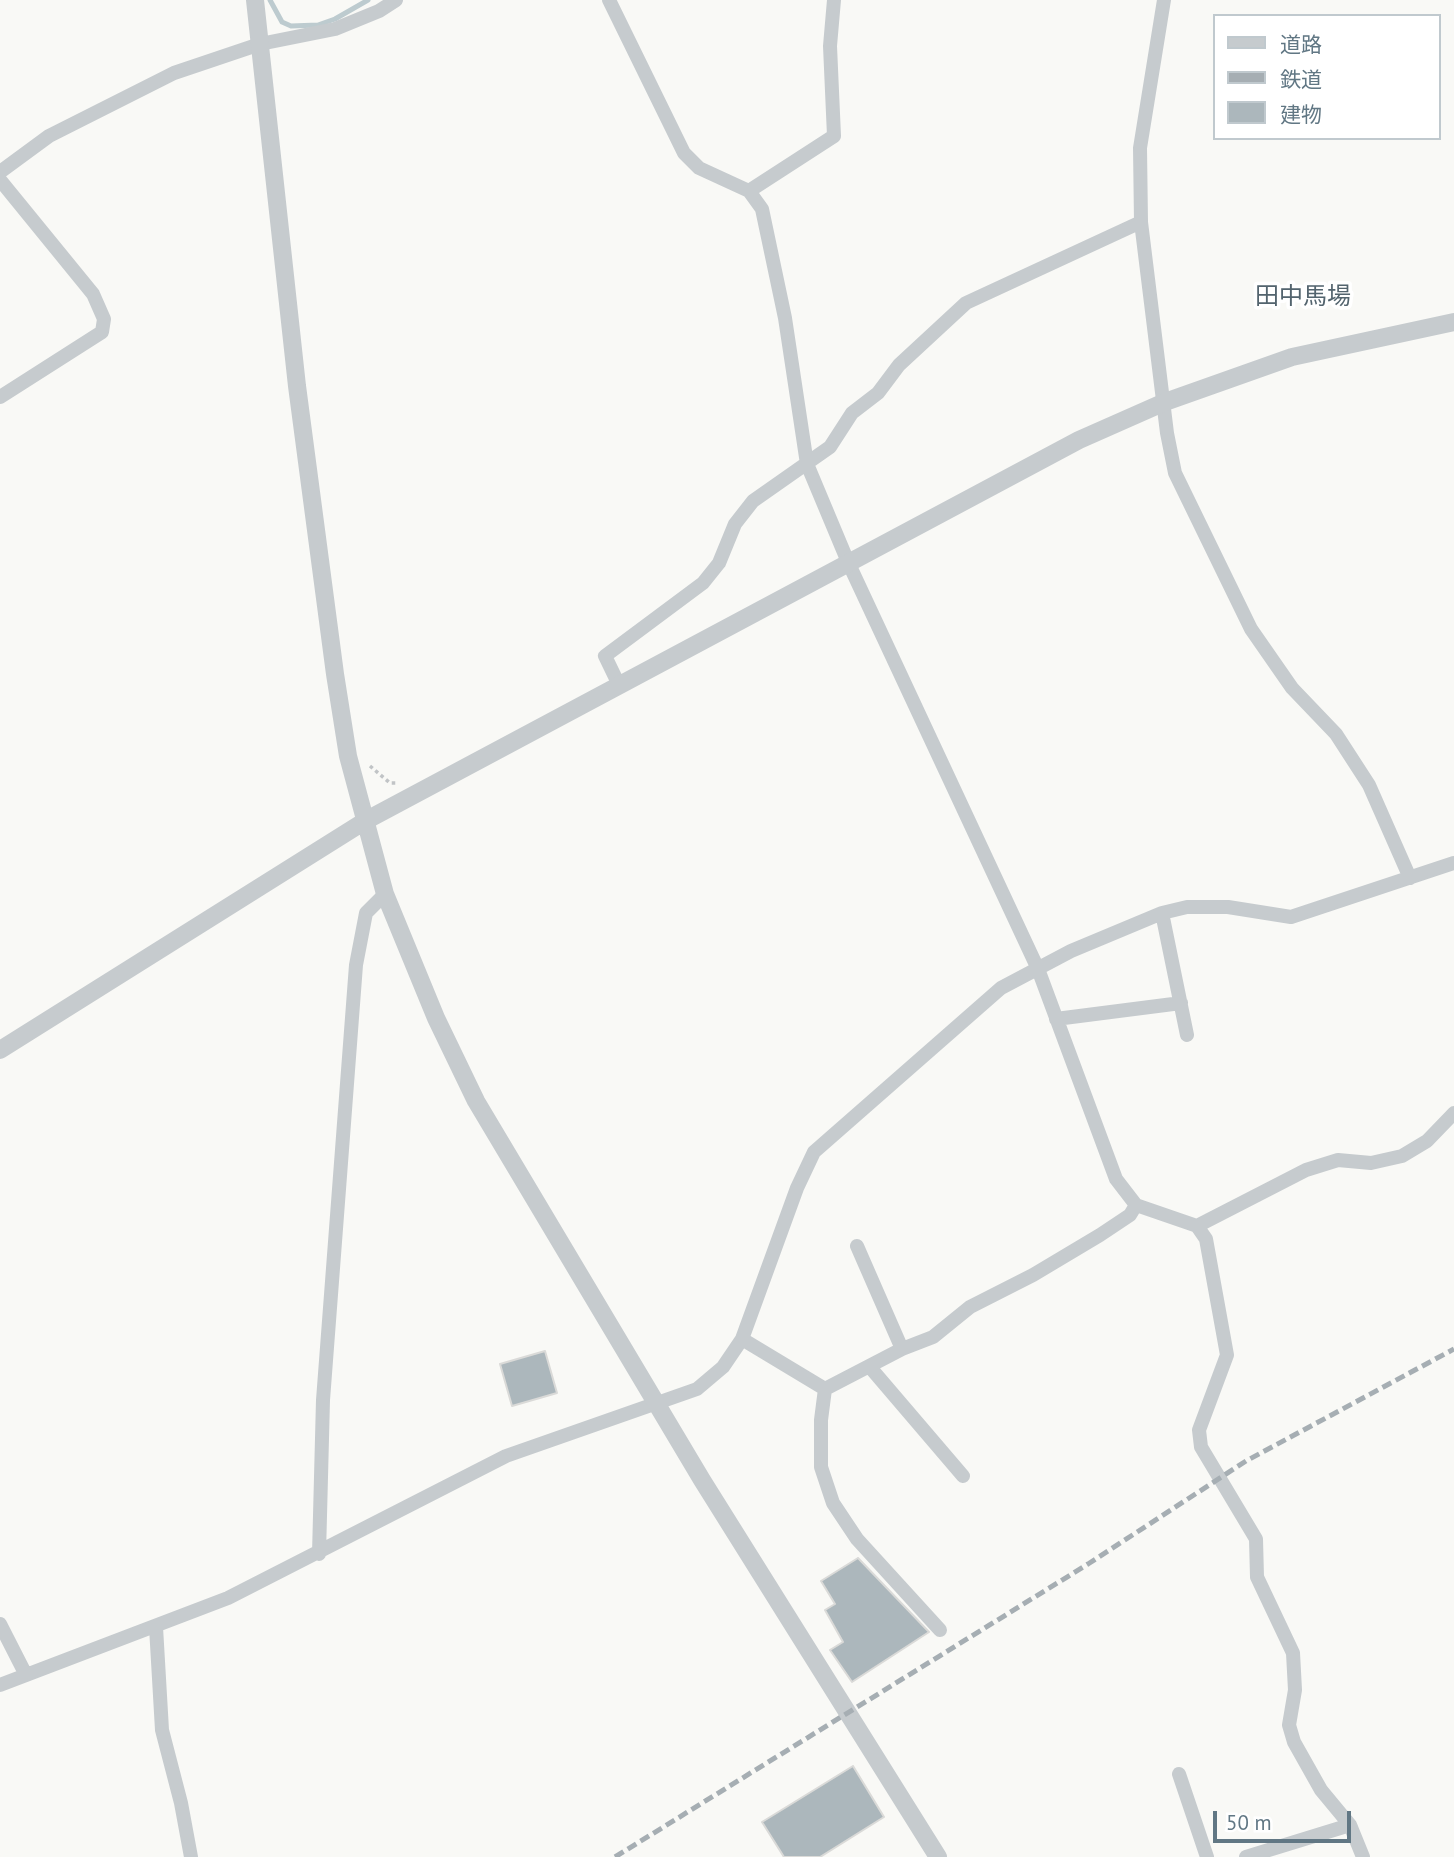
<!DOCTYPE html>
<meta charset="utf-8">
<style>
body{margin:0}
#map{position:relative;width:1454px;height:1857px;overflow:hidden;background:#f9f9f6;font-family:"PT Sans","Noto Sans JP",sans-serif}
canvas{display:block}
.legend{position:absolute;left:1213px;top:14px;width:228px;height:126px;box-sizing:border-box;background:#fff;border:2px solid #c0c9ce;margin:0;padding:9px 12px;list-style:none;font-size:21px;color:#617784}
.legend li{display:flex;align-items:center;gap:14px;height:35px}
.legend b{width:35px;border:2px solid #c0c9ce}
.scale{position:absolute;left:1213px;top:1811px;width:138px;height:32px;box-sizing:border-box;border:4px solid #617784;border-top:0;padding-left:9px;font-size:21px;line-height:24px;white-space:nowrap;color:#617784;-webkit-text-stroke:5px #fff;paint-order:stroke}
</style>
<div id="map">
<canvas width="1454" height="1857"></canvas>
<ul class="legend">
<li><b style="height:9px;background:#c6cbce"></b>道路</li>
<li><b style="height:9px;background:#a6aeb3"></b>鉄道</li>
<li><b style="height:19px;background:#acb7bc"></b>建物</li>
</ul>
<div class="scale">50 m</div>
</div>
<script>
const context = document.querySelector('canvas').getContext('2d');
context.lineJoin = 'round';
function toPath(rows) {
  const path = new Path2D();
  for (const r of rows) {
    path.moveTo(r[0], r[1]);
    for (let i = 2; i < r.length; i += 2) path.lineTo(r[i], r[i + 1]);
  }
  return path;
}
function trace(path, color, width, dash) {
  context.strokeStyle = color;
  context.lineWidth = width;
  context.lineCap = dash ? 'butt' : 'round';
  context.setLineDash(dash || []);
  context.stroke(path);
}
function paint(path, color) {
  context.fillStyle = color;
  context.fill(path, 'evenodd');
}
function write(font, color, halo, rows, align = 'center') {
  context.font = font + ' "PT Sans","Noto Sans JP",sans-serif';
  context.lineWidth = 7;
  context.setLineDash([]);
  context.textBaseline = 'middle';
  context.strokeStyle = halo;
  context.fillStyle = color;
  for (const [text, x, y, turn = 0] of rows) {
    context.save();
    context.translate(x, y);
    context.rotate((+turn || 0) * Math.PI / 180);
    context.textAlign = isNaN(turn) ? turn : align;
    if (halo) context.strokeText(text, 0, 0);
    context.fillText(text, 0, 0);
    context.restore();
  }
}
trace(toPath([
 [270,0,282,22,291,26,318,25,335,19,368,0]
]), '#bdcbcf', 5);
const building = toPath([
 [545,1351,557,1393,512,1406,500,1364,545,1351],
 [858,1558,929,1632,852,1682,830,1650,843,1642,825,1610,835,1604,821,1581,858,1558],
 [853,1766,884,1817,820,1857,784,1857,762,1822,853,1766]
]);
paint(building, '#acb7bc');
trace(building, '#dadad8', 2);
trace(toPath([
 [370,766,390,783,397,783]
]), '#c1c4c6', 3.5, [3.5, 3.5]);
trace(toPath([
 [609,0,684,153,699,168,749,191,762,209,785,318,807,464,848,562,1038,969,1116,1179,1136,1205,1197,1226,1206,1239,1227,1355,1199,1430,1201,1447,1256,1539,1257,1577,1293,1653,1295,1690,1289,1725,1294,1742,1321,1790,1350,1825,1363,1857],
 [1164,0,1140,148,1141,222,1167,433,1175,473,1251,629,1292,688,1336,734,1369,785,1410,878],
 [0,172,49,136,174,73,260,44,335,29,379,11,396,0],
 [0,180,93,294,104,319,102,332,0,397],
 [749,191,834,136,830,46,834,0],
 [619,685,605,656,703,583,719,563,735,524,753,501,830,447,852,413,878,393,899,365,966,303,1141,222],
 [1162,913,1187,1035],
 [1056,1019,1181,1003],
 [1197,1226,1306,1170,1338,1160,1371,1163,1402,1156,1427,1141,1454,1113],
 [857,1246,902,1349],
 [742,1339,825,1389,902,1349,933,1337,970,1307,1033,1275,1100,1235,1130,1215,1136,1205],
 [869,1366,963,1476],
 [825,1389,821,1420,821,1467,833,1503,857,1539,940,1630],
 [319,1554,323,1400,356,965,366,913,385,894],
 [0,1624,26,1675],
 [156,1627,162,1730,181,1803,191,1857],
 [0,1685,228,1598,506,1456,697,1389,723,1367,742,1339,797,1188,814,1152,1001,988,1071,951,1162,913,1187,907,1228,907,1291,917,1454,863],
 [1179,1774,1207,1857],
 [1246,1857,1350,1825]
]), '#c6cbce', 14);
trace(toPath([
 [255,0,297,386,335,674,348,756,385,894,436,1018,476,1101,702,1480,938,1857],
 [0,1050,365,821,1079,440,1165,402,1292,357,1454,322]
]), '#c6cbce', 18);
trace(toPath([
 [615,1857,1088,1564,1246,1461,1454,1349]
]), '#a6aeb3', 5, [10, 5]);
write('24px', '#53646e', '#fff', [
 ["田中馬場",1303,297]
]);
</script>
